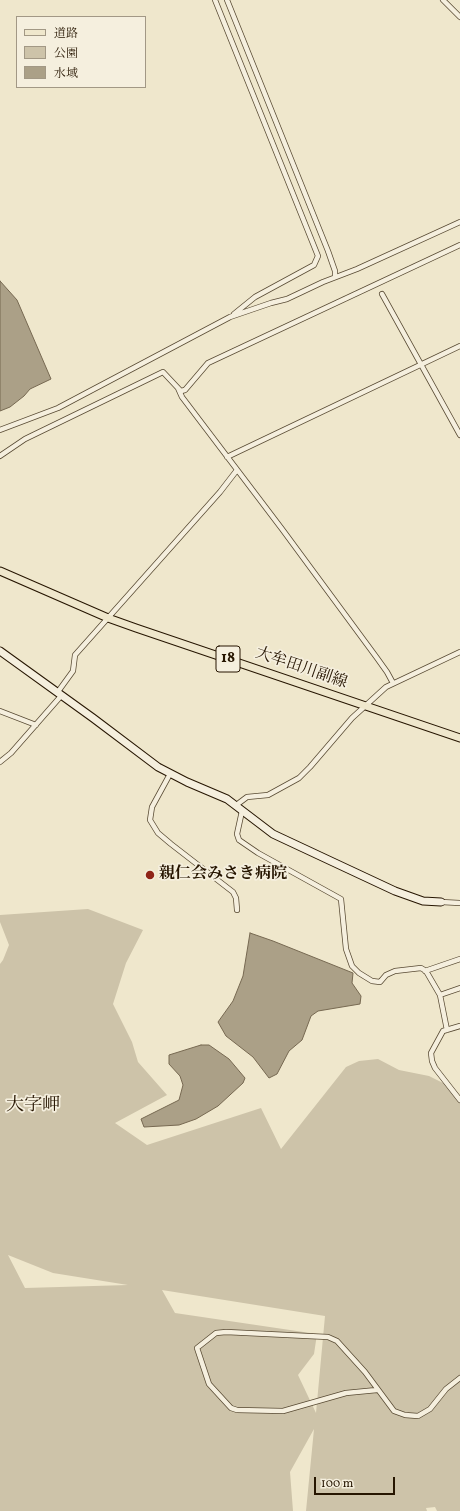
<!DOCTYPE html>
<meta charset="utf-8">
<style>
body{margin:0}
#map{position:relative;width:460px;height:1511px;overflow:hidden;background:#efe7cc;font-family:Vollkorn,"Noto Serif JP",serif}
canvas{display:block}
.legend{position:absolute;left:16px;top:16px;width:130px;height:72px;box-sizing:border-box;background:#f5efde;border:1px solid #a29885;margin:0;padding:5px 7px;list-style:none;font-size:12px;color:#261500}
.legend li{display:flex;align-items:center;gap:8px;height:20px}
.legend b{width:20px;border:1px solid #a29885}
.scale{position:absolute;left:314px;top:1477px;width:81px;height:18px;box-sizing:border-box;border:2px solid #261500;border-top:0;padding-left:5px;font-size:12px;line-height:14px;white-space:nowrap;color:#261500;-webkit-text-stroke:3px #f5efde;paint-order:stroke}
</style>
<div id="map">
<canvas width="460" height="1511"></canvas>
<ul class="legend">
<li><b style="height:5px;background:#efe7cc"></b>道路</li>
<li><b style="height:11px;background:#cdc3a9"></b>公園</li>
<li><b style="height:11px;background:#aba087"></b>水域</li>
</ul>
<div class="scale">100 m</div>
</div>
<script>
const context = document.querySelector('canvas').getContext('2d');
context.lineJoin = 'round';
function paint(path, color) {
  context.fillStyle = color;
  context.fill(path, 'evenodd');
}
function toPath(rows) {
  const path = new Path2D();
  for (const r of rows) {
    path.moveTo(r[0], r[1]);
    for (let i = 2; i < r.length; i += 2) path.lineTo(r[i], r[i + 1]);
  }
  return path;
}
function trace(path, color, width, dash) {
  context.strokeStyle = color;
  context.lineWidth = width;
  context.lineCap = dash ? 'butt' : 'round';
  context.setLineDash(dash || []);
  context.stroke(path);
}
function write(font, color, halo, rows, align = 'center') {
  context.font = font + ' Vollkorn,"Noto Serif JP",serif';
  context.lineWidth = 3.5;
  context.setLineDash([]);
  context.textBaseline = 'middle';
  context.strokeStyle = halo;
  context.fillStyle = color;
  for (const [text, x, y, turn = 0] of rows) {
    context.save();
    context.translate(x, y);
    context.rotate((+turn || 0) * Math.PI / 180);
    context.textAlign = isNaN(turn) ? turn : align;
    if (halo) context.strokeText(text, 0, 0);
    context.fillText(text, 0, 0);
    context.restore();
  }
}
paint(toPath([
 [88,909,143,930,126,963,113,1004,132,1042,138,1062,167,1095,115,1123,147,1145,261,1108,281,1149,346,1067,359,1061,378,1059,399,1070,429,1076,445,1084,460,1100,460,1511,437,1511,435,1507,426,1508,427,1511,306,1511,314,1429,290,1472,293,1511,0,1511,0,964,3,960,9,945,0,922,0,915],
 [8,1255,53,1273,128,1285,25,1288],
 [162,1290,325,1316,316,1413,298,1375,314,1354,317,1334,175,1313]
]), '#cdc3a9');
const water = toPath([
 [0,281,17,300,51,379,30,389,24,396,10,407,0,411,0,281],
 [250,933,273,941,353,973,352,983,361,996,360,1004,318,1011,311,1016,302,1040,289,1051,277,1074,269,1078,253,1057,226,1036,218,1022,233,1001,243,976,250,933],
 [201,1045,209,1045,229,1059,245,1078,243,1083,218,1106,196,1119,179,1125,144,1127,141,1119,179,1100,183,1085,180,1076,169,1064,169,1055,201,1045]
]);
paint(water, '#aba087');
trace(water, '#766851', 1);
const street = toPath([
 [215,0,318,256,314,265,255,297,234,314],
 [227,0,328,251,335,271,335,277],
 [443,0,460,17],
 [382,294,460,435],
 [178,388,181,391,185,390,208,363,460,245],
 [0,430,58,408,230,317,271,303,287,299,323,282,357,269,460,222],
 [0,456,25,439,163,372,178,388,182,397,282,529,377,658,387,672,393,683],
 [227,457,460,346],
 [57,693,73,671,75,655,220,492,237,470],
 [0,711,36,725],
 [0,762,11,753,61,696],
 [170,774,152,807,150,820,158,833,171,844,233,892,236,898,237,910],
 [235,806,247,797,268,795,299,778,310,767,352,718,386,687,460,652],
 [242,811,237,834,239,840,258,853,341,899,346,949,352,966,359,973,372,981,380,982,386,975,395,971,421,968,426,971,440,995,447,1030],
 [441,902,460,903],
 [425,971,460,959],
 [440,995,460,988],
 [460,1026,443,1031,431,1053,432,1061,435,1068,460,1100],
 [377,1390,346,1393,283,1411,237,1410,231,1408,209,1384,197,1348,216,1333,226,1332,328,1337,337,1341,365,1372,394,1411,405,1415,418,1416,430,1409,446,1389,460,1378]
]);
const secondary = toPath([
 [0,651,93,718,158,767,187,782,227,799,273,834,395,891,423,901,441,902]
]);
const primary = toPath([
 [0,571,108,618,136,628,460,738]
]);
trace(street, '#584a33', 6);
trace(secondary, '#261500', 9);
trace(primary, '#261500', 9);
trace(street, '#f5efde', 4.5);
trace(secondary, '#f5efde', 7);
trace(primary, '#efe7cc', 7);
for (const [x, y, r, color] of [
 [150,875,5,"#8f2418"]
]) {
  const dot = new Path2D();
  dot.arc(x, y, r, 0, 2 * Math.PI);
  context.fillStyle = color;
  context.fill(dot);
  trace(dot, '#f5efde', 1.5);
}
for (const [x, y, w] of [
 [228,659,24]
]) {
  const box = new Path2D();
  box.roundRect(x - w / 2, y - 13, w, 26, 3);
  context.fillStyle = '#f5efde';
  context.fill(box);
  trace(box, '#261500', 1);
}
write('bold 15px', '#261500', null, [
 ["18",228,659]
]);
write('16px', '#261500', '#f5efde', [
 ["大牟田川副線",301,669,19]
]);
write('bold 16px', '#261500', '#f5efde', [
 ["親仁会みさき病院",159,875]
], 'left');
write('18px', '#261500', '#f5efde', [
 ["大字岬",33,1107]
]);
</script>
